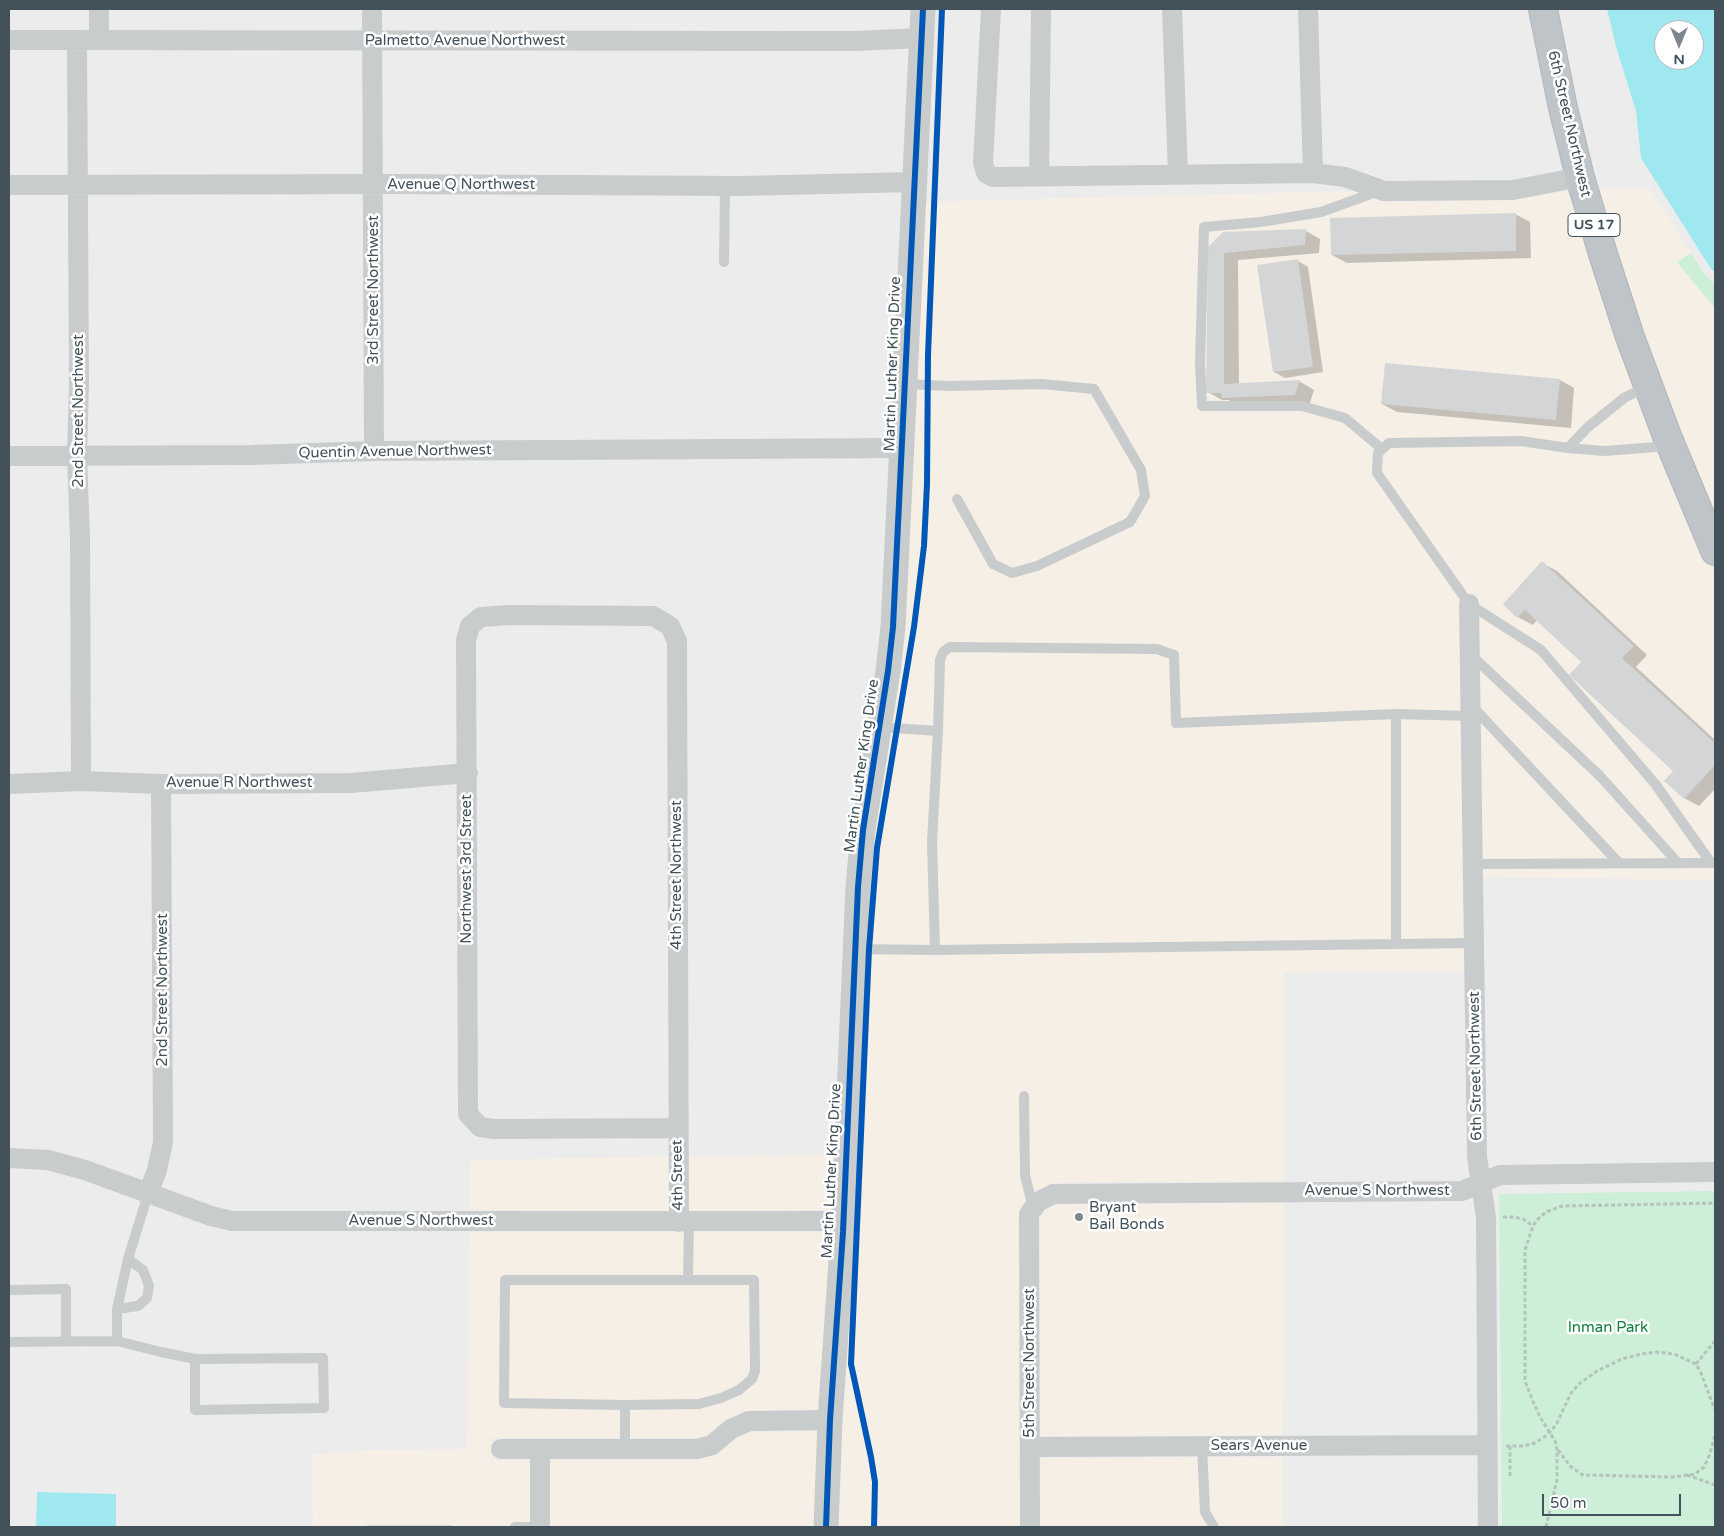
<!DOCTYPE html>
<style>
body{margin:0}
#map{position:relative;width:1724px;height:1536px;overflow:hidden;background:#edecec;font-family:"Varela Round",sans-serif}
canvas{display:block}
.frame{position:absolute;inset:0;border:10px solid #42515a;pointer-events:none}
.north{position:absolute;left:1654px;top:20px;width:50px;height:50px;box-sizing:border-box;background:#fff;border:1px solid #b3b9bd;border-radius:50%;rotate:180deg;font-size:14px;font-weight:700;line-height:20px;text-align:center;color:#42515a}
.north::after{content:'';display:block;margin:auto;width:18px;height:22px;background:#7e878d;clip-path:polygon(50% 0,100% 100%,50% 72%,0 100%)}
.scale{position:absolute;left:1542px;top:1494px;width:139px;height:22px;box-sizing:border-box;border:2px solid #42515a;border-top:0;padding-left:6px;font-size:15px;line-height:18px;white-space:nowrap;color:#42515a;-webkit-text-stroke:4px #fff;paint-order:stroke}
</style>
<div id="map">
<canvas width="1724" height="1536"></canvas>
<div class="frame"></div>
<div class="north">N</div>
<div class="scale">50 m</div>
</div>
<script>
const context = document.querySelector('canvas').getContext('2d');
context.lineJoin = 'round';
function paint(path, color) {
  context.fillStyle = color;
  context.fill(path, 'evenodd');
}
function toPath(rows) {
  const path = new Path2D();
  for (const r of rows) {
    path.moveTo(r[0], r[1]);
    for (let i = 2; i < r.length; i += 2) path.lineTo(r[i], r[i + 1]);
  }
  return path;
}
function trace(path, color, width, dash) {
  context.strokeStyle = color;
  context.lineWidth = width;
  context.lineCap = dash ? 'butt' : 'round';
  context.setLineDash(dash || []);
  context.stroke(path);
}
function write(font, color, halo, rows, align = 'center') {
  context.font = font + ' "Varela Round",sans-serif';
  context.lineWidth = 5;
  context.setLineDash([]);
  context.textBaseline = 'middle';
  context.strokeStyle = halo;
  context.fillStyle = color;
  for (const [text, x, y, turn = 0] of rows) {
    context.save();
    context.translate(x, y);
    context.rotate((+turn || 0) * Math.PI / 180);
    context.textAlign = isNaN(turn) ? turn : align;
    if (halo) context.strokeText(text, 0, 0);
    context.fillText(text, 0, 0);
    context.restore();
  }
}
paint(toPath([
 [1594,189,1650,189,1691,253,1677,263,1715,308,1715,525,1676,431],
 [1571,190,1655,431,1715,576,1715,880,1483,877,1478,594,1460,594,1465,971,1284,972,1284,1181,1082,1182,1053,1183,1040,1189,1037,1187,1027,1200,1021,1527,835,1527,867,888,923,202,1353,191,1384,202,1513,200],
 [836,1155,834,1210,688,1211,687,1157],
 [668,1157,669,1211,469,1210,470,1160],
 [1082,1203,1284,1203,1283,1435,1040,1436,1039,1218,1044,1210,1056,1205],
 [469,1232,833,1232,821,1409,746,1411,726,1420,708,1435,696,1438,491,1438,491,1460,530,1460,530,1527,313,1527,312,1455,367,1450,467,1449],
 [820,1431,816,1527,549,1527,549,1460,697,1460,714,1455,736,1438,751,1432],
 [1283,1457,1283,1527,1040,1527,1040,1458]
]), '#f6efe5');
paint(toPath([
 [1691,253,1705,275,1715,284,1715,308,1677,262],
 [1715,1191,1715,1527,1502,1527,1499,1194]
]), '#ceefd7');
paint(toPath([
 [1607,9,1715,9,1715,272,1711,269,1641,158,1636,111,1617,50],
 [1664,30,1694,30,1694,60,1664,60],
 [37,1492,116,1494,116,1527,36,1527]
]), '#9fe8f0');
paint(toPath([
 [1515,214,1530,222,1531,258,1347,263,1332,255],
 [1306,231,1320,239,1319,253,1238,260,1239,385,1299,381,1314,390,1310,403,1238,406,1229,400,1222,400,1208,392,1223,234],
 [1298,261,1308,267,1323,372,1285,378,1274,372],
 [1560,380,1574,388,1571,428,1397,412,1382,404],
 [1542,563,1557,571,1647,655,1636,667,1715,740,1715,789,1699,806,1684,798,1675,771,1583,662,1537,620,1533,625,1518,617],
 [369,1526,452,1526,454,1527,369,1527]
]), '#0003');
paint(toPath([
 [1516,213,1516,251,1331,255,1330,218],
 [1306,229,1305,245,1224,253,1224,384,1300,380,1295,395,1222,398,1221,393,1206,393,1208,247,1223,232],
 [1298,259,1313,367,1273,372,1257,265],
 [1385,363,1560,379,1556,420,1381,404],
 [1542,561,1634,646,1622,658,1715,743,1715,765,1684,799,1664,781,1673,771,1569,675,1581,662,1525,610,1517,618,1503,604],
 [367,1525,452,1525,452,1527,367,1527]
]), '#d4d5d7');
const trunk = toPath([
 [1543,9,1563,108,1580,177,1603,254,1630,337,1667,436,1715,551]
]);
trace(trunk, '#b0b7bd', 30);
trace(toPath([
 [1503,1217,1513,1217,1523,1219,1533,1226],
 [1696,1364,1715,1341],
 [1506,1446,1523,1446,1535,1443,1547,1435,1556,1425,1571,1393,1580,1383,1597,1371,1622,1359,1641,1354,1657,1352,1674,1354,1696,1364,1701,1373,1715,1410],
 [1510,1446,1510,1477],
 [1558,1450,1571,1467,1583,1475,1673,1477,1695,1474,1704,1467,1710,1454,1715,1435],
 [1687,1475,1715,1485],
 [1546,1527,1557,1480,1557,1450,1555,1441,1540,1417,1532,1399,1525,1381,1525,1250,1533,1226,1537,1220,1546,1212,1562,1206,1715,1203]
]), '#b4c3bc', 3, [4, 2.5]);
trace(toPath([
 [1379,191,1321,212,1261,222,1204,227,1200,362,1202,406,1302,406,1345,418,1382,449],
 [724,262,725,186],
 [905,384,949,386,1042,384,1094,389,1141,470,1145,496,1130,522,1037,566,1012,573,993,564,957,499],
 [1669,446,1605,451,1568,448,1521,441,1389,443,1378,453,1377,473,1469,604,1541,650,1656,785,1711,863],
 [1568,448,1588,427,1624,398,1647,386],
 [1471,655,1600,776,1678,863],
 [1471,705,1619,863],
 [938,731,940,660,943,652,950,647,1157,649,1174,655,1176,723,1396,714,1471,716],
 [1473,864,1714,863],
 [1396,944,1474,943],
 [856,949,935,950,932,842,938,731,879,727],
 [935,950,1396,944,1396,714],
 [1024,1096,1025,1175,1033,1208],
 [128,1259,117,1309,138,1306,147,1298,149,1286,143,1270,128,1259,148,1194],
 [688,1280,689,1222],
 [9,1290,66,1289,66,1341],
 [117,1309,117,1341,161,1352,195,1359,323,1358,324,1408,195,1410,195,1359],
 [9,1342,117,1341],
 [625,1405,699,1404,721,1398,739,1390,752,1379,755,1371,754,1280,505,1280,504,1403,625,1405,625,1449],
 [1202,1446,1205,1512,1214,1527],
 [515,1527,540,1527]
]), '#c8cccd', 10);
trace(toPath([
 [99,9,99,40],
 [372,9,374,451],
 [991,9,983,163,986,173,993,177,1313,173,1345,177,1384,191,1513,190,1580,177],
 [1172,9,1178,174],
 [1308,9,1313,173],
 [9,40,855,41,922,38],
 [77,40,79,382,77,456,80,538,81,781],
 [1039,177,1041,9],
 [9,185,390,184,740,186,914,182],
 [9,456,252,455,374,451,902,448],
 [1469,604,1477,1157,1486,1217,1488,1527],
 [9,784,81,781,161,784,351,783,468,773],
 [678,1128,494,1129,480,1127,468,1114,466,640,470,626,481,617,510,615,653,616,670,626,677,641,679,1222],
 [9,1158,48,1160,85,1170,211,1216,232,1221,843,1221],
 [148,1194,157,1170,163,1142,161,784],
 [1030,1447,1487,1445],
 [501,1449,697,1449,712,1445,731,1429,749,1421,830,1420],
 [540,1449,540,1527],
 [1030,1527,1029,1214,1038,1202,1053,1194,1462,1191,1500,1175,1715,1172]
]), '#c8cccd', 20);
trace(toPath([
 [826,1527,830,1420,843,1232,858,887,863,830,888,671,893,627,923,9]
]), '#c8cccd', 25);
trace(trunk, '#bec4c7', 28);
trace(toPath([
 [826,1527,830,1420,843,1232,858,887,863,830,888,671,893,627,923,9],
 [874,1527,875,1482,871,1457,851,1364,869,949,877,848,914,627,924,546,927,484,928,355,942,9]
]), '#0057b8', 6);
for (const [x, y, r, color] of [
 [1079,1217,5,"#7e878d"]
]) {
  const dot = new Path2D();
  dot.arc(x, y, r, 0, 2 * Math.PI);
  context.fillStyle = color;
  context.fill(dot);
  trace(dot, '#fff', 2);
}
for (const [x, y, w] of [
 [1594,225,52]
]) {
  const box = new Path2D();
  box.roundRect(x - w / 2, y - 11.5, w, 23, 4);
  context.fillStyle = '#fff';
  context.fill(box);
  trace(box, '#42515a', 1);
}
write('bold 14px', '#42515a', null, [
 ["US 17",1594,225]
]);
write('15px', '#42515a', '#fff', [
 ["Palmetto Avenue Northwest",465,41],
 ["6th Street Northwest",1569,124,77],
 ["Avenue Q Northwest",461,185],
 ["3rd Street Northwest",374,290,-90],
 ["Martin Luther King Drive",893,364,-88],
 ["2nd Street Northwest",79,411,-90],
 ["Quentin Avenue Northwest",395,452,-1],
 ["Martin Luther King Drive",862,766,-82],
 ["Avenue R Northwest",239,783],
 ["Northwest 3rd Street",467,869,-90],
 ["4th Street Northwest",677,875,-90],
 ["2nd Street Northwest",163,990,-90],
 ["6th Street Northwest",1476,1066,-91],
 ["Martin Luther King Drive",832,1171,-87],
 ["4th Street",678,1175,-91],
 ["Avenue S Northwest",1377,1191],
 ["Avenue S Northwest",421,1221],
 ["5th Street Northwest",1030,1363,-90],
 ["Sears Avenue",1259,1446]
]);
write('15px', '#42515a', '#fff', [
 ["Bryant",1089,1208],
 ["Bail Bonds",1089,1225]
], 'left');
write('15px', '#0f7f3a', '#fff', [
 ["Inman Park",1608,1328]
]);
</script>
